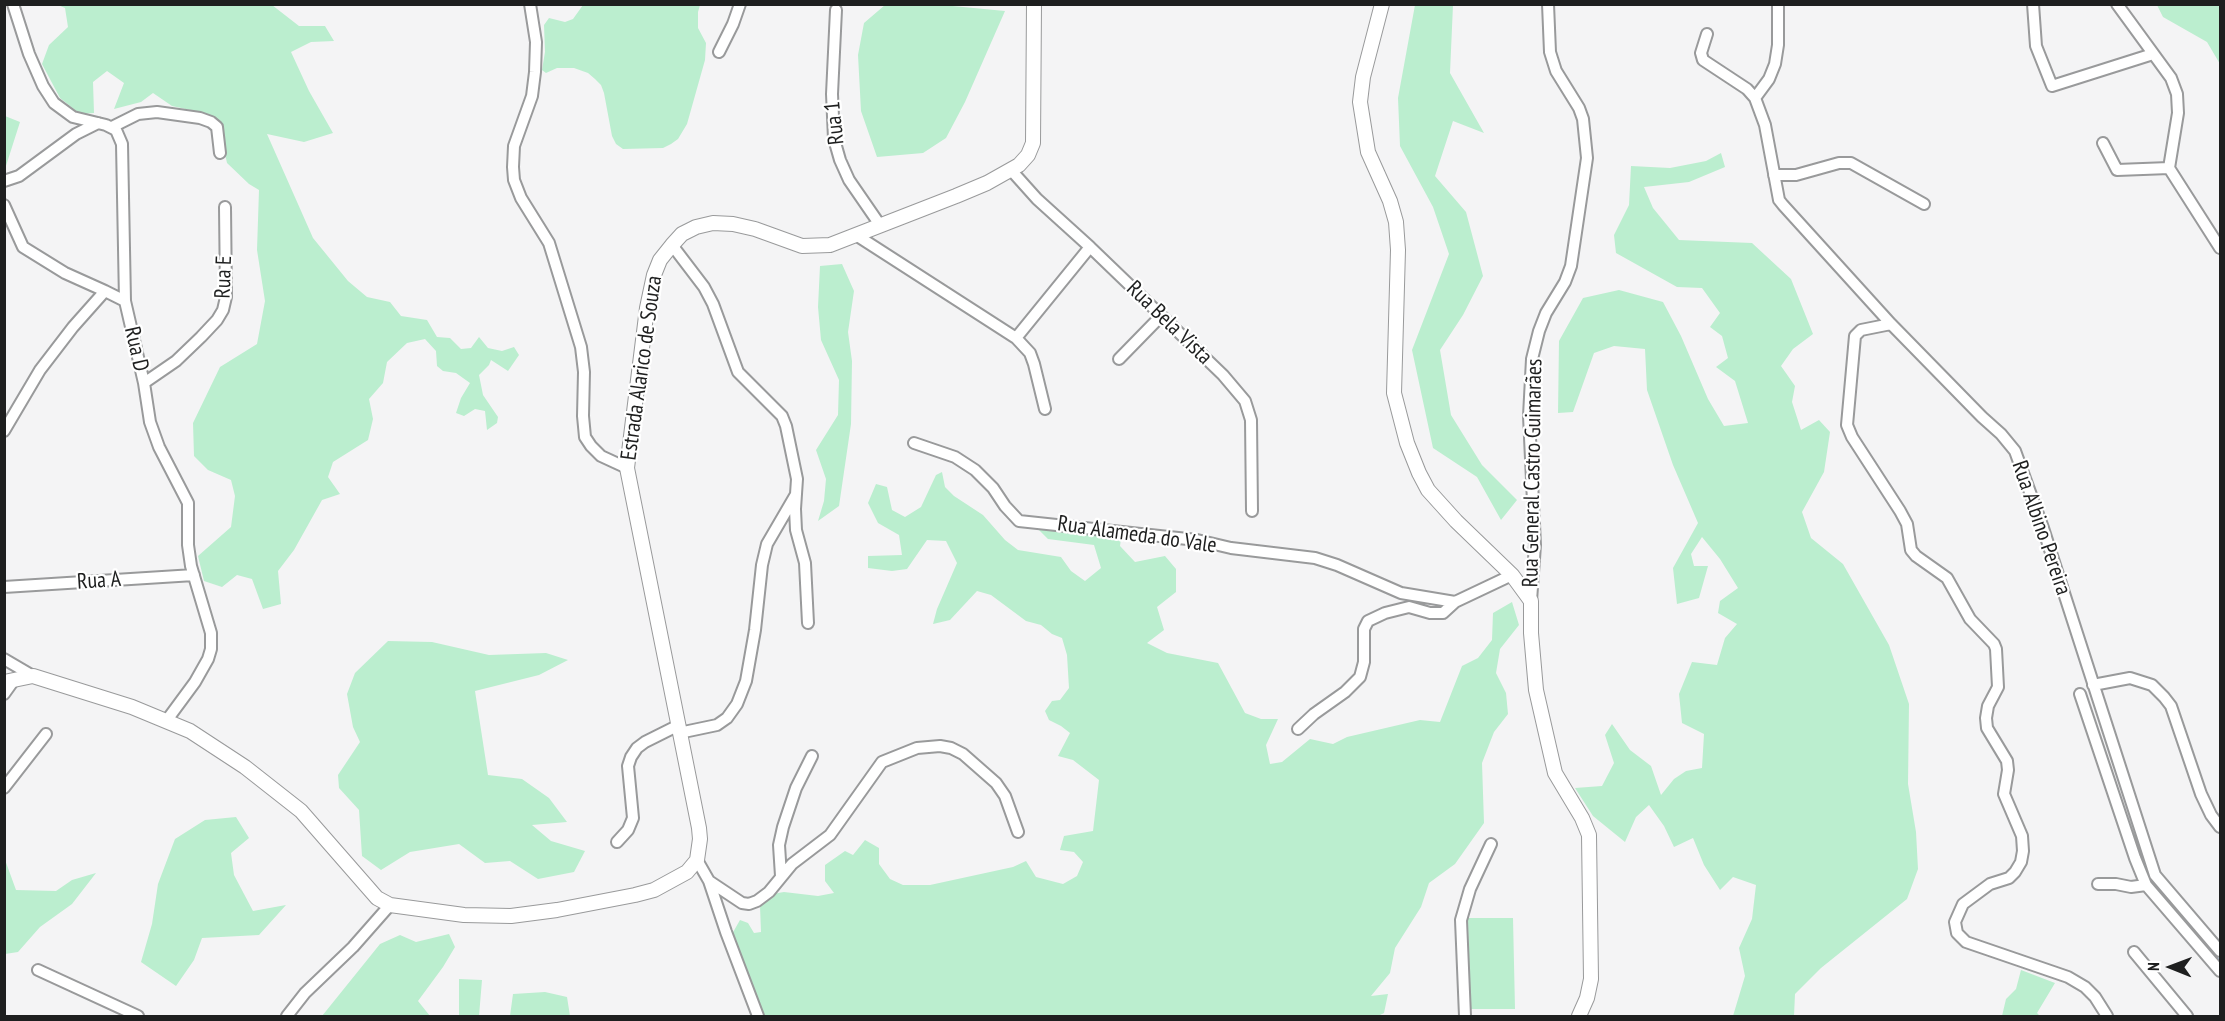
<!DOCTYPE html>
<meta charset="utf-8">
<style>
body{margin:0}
#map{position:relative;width:2225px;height:1021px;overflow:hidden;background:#f4f4f5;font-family:"PT Sans Narrow",sans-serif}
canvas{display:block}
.frame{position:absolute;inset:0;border:6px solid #1e1f1f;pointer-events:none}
.north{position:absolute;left:2141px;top:937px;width:60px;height:60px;-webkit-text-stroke:4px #fff;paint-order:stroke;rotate:271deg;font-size:16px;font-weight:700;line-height:24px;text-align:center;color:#1e1f1f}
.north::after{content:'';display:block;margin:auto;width:21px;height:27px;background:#1e1f1f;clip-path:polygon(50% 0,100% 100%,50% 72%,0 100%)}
</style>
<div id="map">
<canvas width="2225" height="1021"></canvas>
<div class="frame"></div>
<div class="north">N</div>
</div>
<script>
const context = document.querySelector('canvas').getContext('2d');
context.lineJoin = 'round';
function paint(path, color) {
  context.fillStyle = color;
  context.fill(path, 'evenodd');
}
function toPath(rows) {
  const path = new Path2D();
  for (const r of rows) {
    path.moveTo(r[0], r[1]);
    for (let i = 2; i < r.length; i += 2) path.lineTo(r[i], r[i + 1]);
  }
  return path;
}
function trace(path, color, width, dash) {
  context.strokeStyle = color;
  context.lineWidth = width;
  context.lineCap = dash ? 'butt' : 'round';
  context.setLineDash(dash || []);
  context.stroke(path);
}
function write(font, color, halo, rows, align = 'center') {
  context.font = font + ' "PT Sans Narrow",sans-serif';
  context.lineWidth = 4.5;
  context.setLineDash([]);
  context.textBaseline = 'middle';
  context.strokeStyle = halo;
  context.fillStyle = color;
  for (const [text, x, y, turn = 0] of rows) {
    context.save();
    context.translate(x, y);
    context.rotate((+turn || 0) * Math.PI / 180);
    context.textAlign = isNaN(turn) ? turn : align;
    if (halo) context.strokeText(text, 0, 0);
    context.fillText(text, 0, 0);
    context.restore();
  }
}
paint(toPath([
 [58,5,272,5,299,26,325,26,334,41,311,42,291,52,309,91,333,133,304,142,267,134,313,238,348,281,367,297,390,302,401,316,427,320,437,337,450,338,461,349,471,348,479,337,488,348,502,351,514,347,519,355,508,371,491,360,489,365,479,375,483,395,498,417,497,423,487,430,485,411,475,409,464,416,456,413,461,398,470,383,456,373,443,371,437,366,436,351,425,339,407,343,387,362,383,383,369,399,373,419,368,440,333,462,328,477,340,494,322,500,294,550,278,571,281,604,263,609,252,579,237,575,222,587,204,581,198,556,231,527,235,496,231,480,208,470,194,456,193,423,220,367,257,344,265,301,257,250,259,190,249,184,227,163,219,126,204,113,172,106,153,93,141,102,114,109,124,83,107,71,93,82,94,113,80,114,60,98,42,64,49,45,68,27,65,8],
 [583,5,700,5,698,12,698,28,706,43,705,60,687,124,678,139,671,144,663,148,623,149,616,144,612,136,604,93,601,85,595,79,588,73,574,68,557,68,546,73,542,70,545,52,544,25,549,18,565,22,573,19],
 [885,5,942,5,1005,11,965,102,946,138,923,153,877,157,861,111,858,55,864,23],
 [1415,5,1453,5,1450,73,1484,133,1453,121,1435,176,1466,212,1483,276,1463,315,1440,350,1451,415,1482,465,1517,500,1501,520,1477,477,1433,448,1412,350,1449,254,1433,207,1400,146,1398,98],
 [2157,5,2220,5,2220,64,2207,42,2163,17],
 [5,116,20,122,5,169,4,169],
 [1721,153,1725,167,1689,182,1644,187,1653,208,1679,240,1752,243,1791,279,1813,334,1793,349,1781,366,1795,386,1792,402,1801,430,1819,420,1830,432,1824,472,1802,512,1811,538,1843,564,1889,645,1909,704,1908,784,1916,832,1918,869,1907,899,1821,968,1795,994,1794,1016,1733,1016,1745,976,1739,948,1752,919,1756,885,1733,877,1720,890,1704,865,1693,838,1674,847,1664,826,1649,805,1636,817,1625,842,1593,816,1575,788,1602,786,1614,763,1605,735,1612,724,1630,750,1651,766,1661,795,1674,779,1686,771,1702,768,1704,734,1682,723,1679,694,1692,662,1717,665,1725,638,1737,624,1718,613,1720,601,1738,588,1720,559,1702,537,1691,554,1694,566,1708,566,1699,598,1677,604,1673,568,1698,523,1673,465,1647,390,1645,349,1614,346,1594,353,1573,412,1558,413,1559,341,1583,298,1619,290,1663,302,1681,336,1708,399,1724,426,1748,423,1735,381,1716,367,1728,358,1722,336,1710,327,1720,313,1702,288,1677,287,1616,253,1614,235,1629,205,1631,166,1670,168,1706,161],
 [842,264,854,291,848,332,852,361,851,424,839,506,818,521,824,501,826,479,816,450,838,415,839,380,821,340,818,307,820,266],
 [942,472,945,487,954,496,983,515,1005,540,1018,550,1061,557,1071,571,1085,581,1101,568,1094,545,1048,539,1038,529,1032,517,1058,531,1075,521,1122,531,1120,546,1135,562,1165,556,1176,569,1176,592,1157,607,1164,630,1147,643,1167,653,1218,663,1245,713,1261,719,1278,719,1266,745,1270,764,1282,762,1310,739,1333,744,1347,737,1420,720,1440,722,1462,666,1478,658,1492,640,1493,613,1512,602,1519,625,1500,649,1496,673,1506,693,1508,714,1494,732,1482,763,1484,823,1455,864,1429,883,1421,907,1395,948,1390,973,1371,996,1388,994,1384,1013,1378,1016,763,1016,732,934,740,920,748,923,754,933,761,932,760,906,772,894,784,892,818,896,834,893,825,881,825,865,845,851,853,855,865,840,879,848,879,864,890,879,903,885,930,885,1013,867,1026,861,1036,877,1063,884,1077,876,1083,862,1074,852,1060,850,1064,836,1093,831,1099,780,1073,760,1058,756,1070,733,1061,726,1049,720,1045,711,1052,701,1060,700,1069,688,1067,655,1062,638,1052,634,1041,625,1026,621,991,595,977,591,950,620,933,624,937,609,957,563,946,541,927,540,907,569,892,571,868,568,868,556,902,555,899,535,878,523,868,503,876,484,887,487,892,510,905,517,921,507,936,475],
 [388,641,432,642,489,655,546,653,568,660,539,675,475,691,488,775,522,779,549,798,567,822,532,825,551,841,585,851,574,872,538,879,510,861,485,863,459,844,410,852,381,870,362,856,359,810,339,788,338,775,360,742,353,727,347,694,355,673],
 [236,817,249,838,231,853,234,875,253,911,286,905,259,935,202,938,194,960,176,986,141,962,152,924,158,884,175,839,205,820],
 [4,857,16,890,56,891,72,880,96,873,72,904,40,927,18,952,5,954],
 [1468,918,1513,918,1515,1009,1469,1009],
 [449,934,455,947,443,967,418,1001,430,1016,322,1016,380,944,400,935,416,942],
 [2021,970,2055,983,2037,1013,2040,1016,2002,1016,2006,999,2016,989],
 [459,979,482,980,479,1016,459,1016],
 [545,992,567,997,570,1016,510,1016,513,994]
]), '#bbeecf');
trace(toPath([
 [2147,873,2154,886,2220,962]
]), '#9cc6ed', 3);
const minor = toPath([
 [13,4,29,54,43,86,54,103,73,117,106,125,116,130,122,144,125,301,144,383,150,422,159,447,188,503,188,545,191,566,211,633,211,649,208,659,195,682,167,720],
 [530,4,536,42,535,72,532,96,514,146,513,167,514,180,521,198,549,243,581,347,584,372,583,416,585,437,591,446,601,456,627,468],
 [2033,4,2036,46,2052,86,2153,54],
 [2117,4,2171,78,2177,94,2178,113,2169,168,2220,248],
 [836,10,832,94,834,139,840,160,849,180,880,225],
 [1707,34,1701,53,1703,60,1747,89,1755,98,1765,125,1779,200,1783,205,1891,324,1982,417,2001,434,2015,451,2043,528,2155,875,2220,951],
 [719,52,733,24,740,4],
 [1755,98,1769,79,1775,64,1778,45,1778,4],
 [112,127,138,114,157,112,200,118,211,122,217,127,220,153],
 [2103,143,2117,170,2169,168],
 [1011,170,1037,199,1090,247,1223,375,1245,401,1251,420,1252,511],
 [1774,175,1796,175,1839,163,1851,163,1924,204],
 [4,181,19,176,76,134,98,123],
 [4,205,23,247,65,273,105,291],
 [856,235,1016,338,1030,353,1034,364,1045,409],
 [672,245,704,287,713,304,738,372,782,416,786,426,797,479,795,509,796,530,805,563,808,623],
 [1891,324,1861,330,1855,336,1847,425,1852,437,1900,511,1907,524,1911,550,1916,556,1947,578,1970,619,1994,644,1996,649,1998,687,1988,706,1986,718,1987,728,2007,761,2008,770,2004,794,2022,836,2023,851,2021,862,2015,872,2009,878,1990,884,1963,904,1955,922,1957,933,1966,942,2068,977,2085,987,2095,997,2107,1016],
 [1016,338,1090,247],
 [1119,359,1161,316],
 [144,383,176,361,201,337,217,320,223,310,226,297,225,207],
 [4,431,40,370,73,327,105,291,125,301],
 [914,443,955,457,975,470,993,488,1005,506,1019,521,1197,540,1231,548,1315,558,1337,565,1401,593,1455,602,1512,575],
 [4,587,194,575],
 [1531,601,1535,545,1529,416,1532,359,1539,331,1546,313,1565,282,1571,266,1587,158,1583,119,1579,108,1556,71,1550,52,1548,4],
 [4,659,33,676],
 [2093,685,2130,678,2152,685,2164,697,2171,706,2201,794,2211,815,2220,827],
 [4,694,14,680],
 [2080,694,2135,858,2146,885,2220,971],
 [1298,729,1314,714,1345,692,1360,677,1364,662,1364,629,1368,621,1385,613,1409,607,1430,613,1443,613,1455,602],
 [679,733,717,725,727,718,737,704,746,681,755,630,762,565,767,544,795,496],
 [4,788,46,734],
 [617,842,628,830,633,818,628,766,631,757,637,748,645,742,677,726],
 [697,860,709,881,726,932,758,1016],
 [781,876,779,845,783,827,796,788,812,756],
 [709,881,742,903,749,904,757,901,769,892,792,864,830,835,882,762,917,748,940,746,951,748,963,754,996,783,1005,796,1018,832],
 [2098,884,2116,884,2131,887,2146,885],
 [2134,952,2187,1016],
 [38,970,138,1016],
 [287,1016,305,993,353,947,390,905],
 [1465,1016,1461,920,1470,889,1491,844]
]);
const secondary = toPath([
 [1382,4,1363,77,1360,102,1368,152,1390,201,1396,222,1398,250,1394,393,1407,443,1419,473,1428,490,1456,521,1512,575,1531,601,1531,633,1536,690,1555,773,1582,818,1589,835,1591,979,1587,998,1579,1016],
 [4,682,33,676,132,707,190,731,245,767,301,811,377,898,390,905,464,915,511,916,557,910,635,895,654,890,687,872,697,860,700,839,699,828,627,468,647,308,654,275,660,260,672,245,682,234,696,227,713,223,733,224,755,229,802,246,830,245,956,196,987,183,1019,165,1028,155,1033,143,1034,4]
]);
trace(minor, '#999a9b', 14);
trace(secondary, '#999a9b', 16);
trace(minor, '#fff', 10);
trace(secondary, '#fff', 14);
write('22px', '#1e1f1f', '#fff', [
 ["Rua 1",835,123,-96],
 ["Rua E",224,277,-88],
 ["Rua Bela Vista",1169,323,44],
 ["Rua D",136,349,77],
 ["Estrada Alarico de Souza",642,368,-82],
 ["Rua General Castro Guimarães",1533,473,-89],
 ["Rua Albino Pereira",2041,528,71],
 ["Rua Alameda do Vale",1137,535,8],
 ["Rua A",99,581,-4]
]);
</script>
